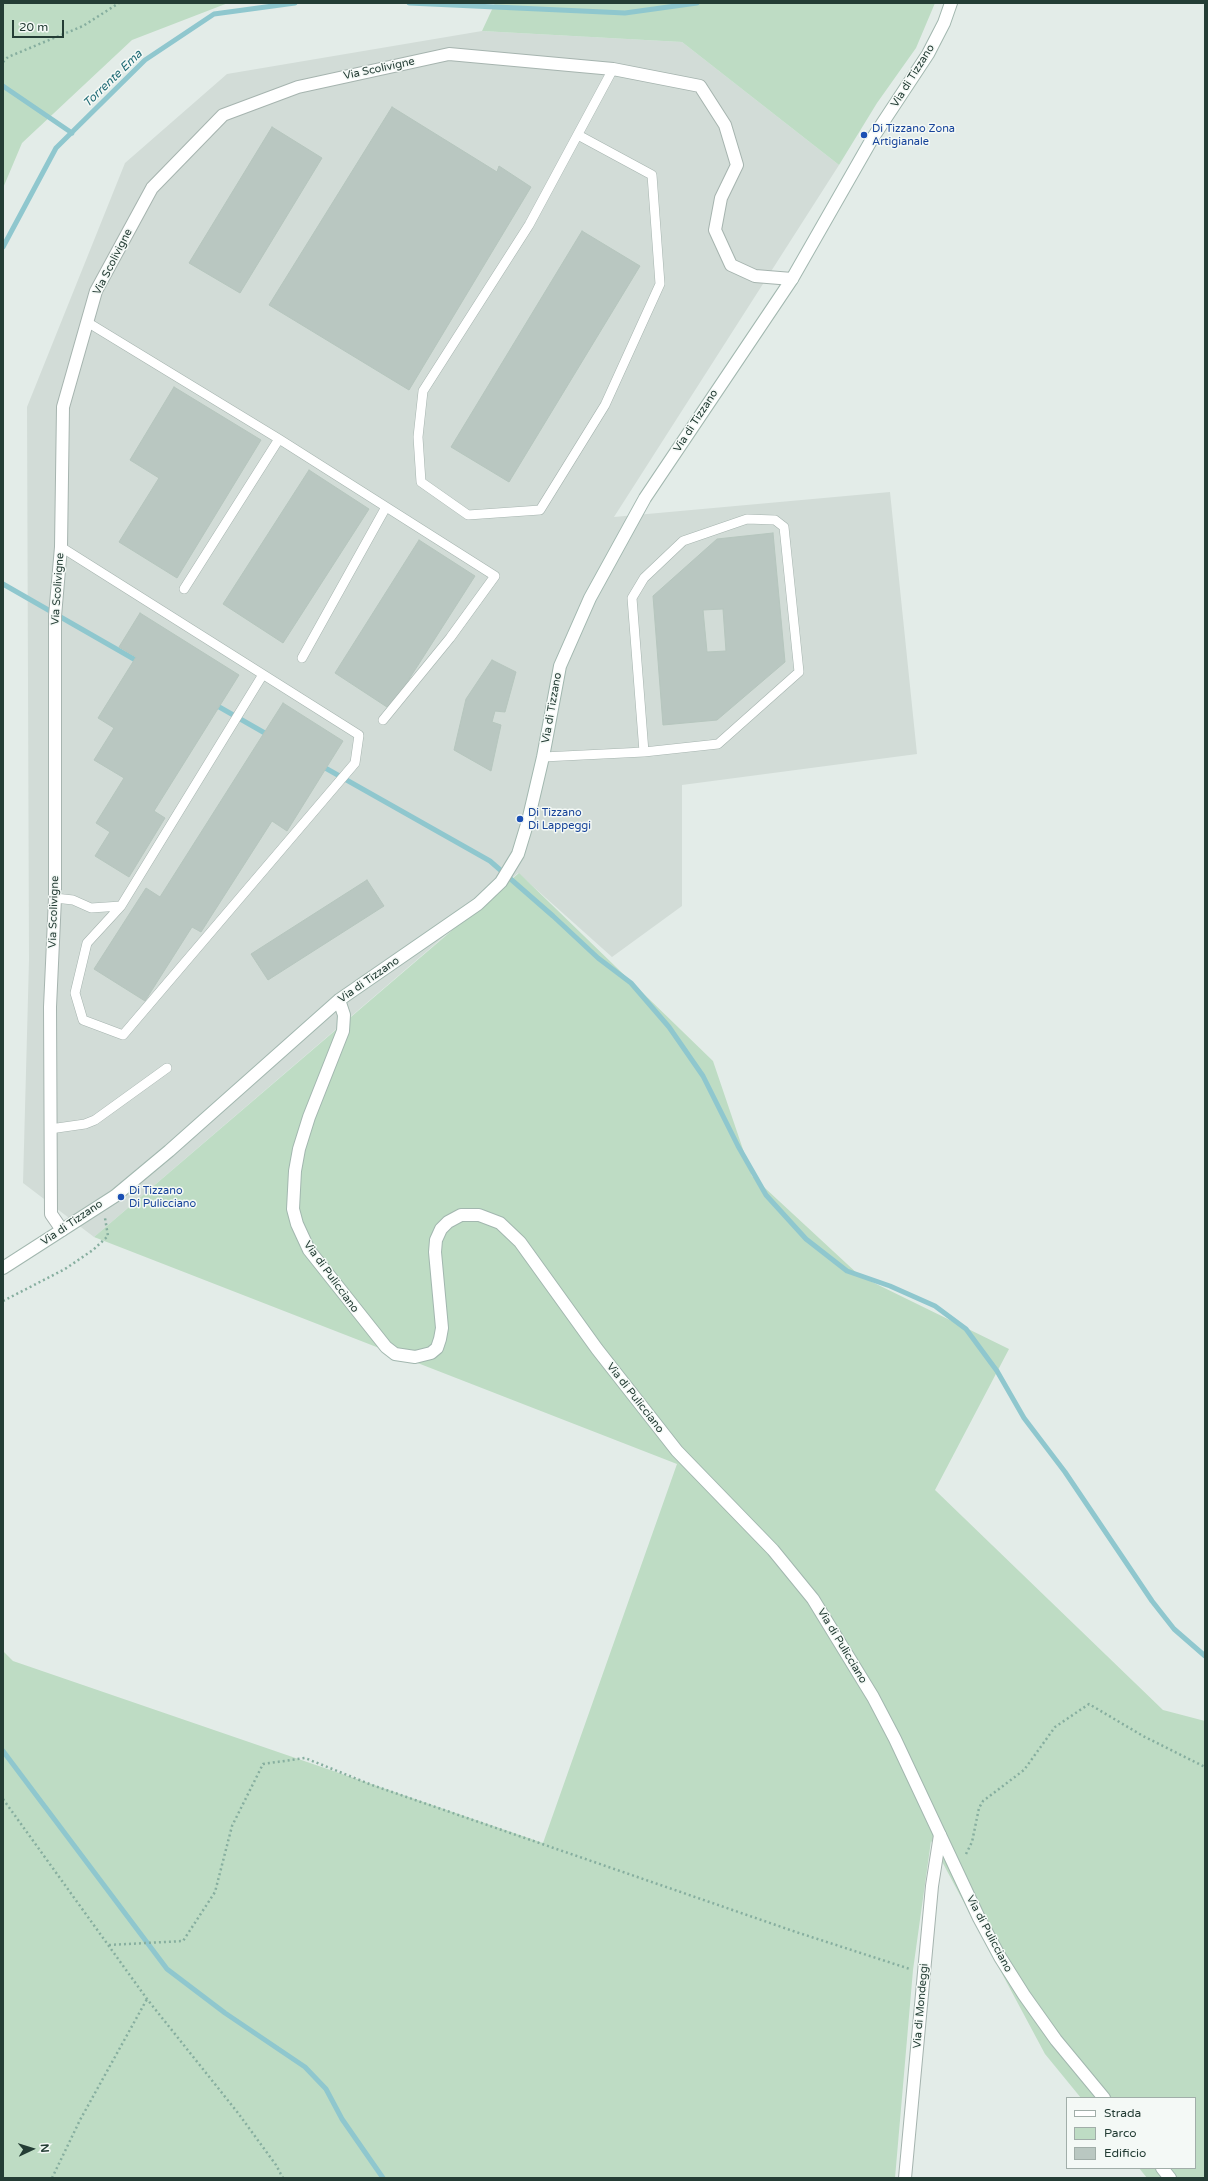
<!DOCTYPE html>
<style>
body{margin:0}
#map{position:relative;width:1208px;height:2181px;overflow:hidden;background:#e3ece8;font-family:"Varela Round",sans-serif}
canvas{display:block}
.frame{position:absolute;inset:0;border:4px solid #243d35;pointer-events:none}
.legend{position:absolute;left:1066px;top:2097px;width:130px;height:72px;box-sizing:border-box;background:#f4f9f6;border:1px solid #a1aea9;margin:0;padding:5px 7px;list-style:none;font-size:12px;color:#243d35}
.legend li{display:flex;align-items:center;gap:8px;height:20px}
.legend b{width:20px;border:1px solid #a1aea9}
.north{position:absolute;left:12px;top:2129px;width:40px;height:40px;-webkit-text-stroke:3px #f4f9f6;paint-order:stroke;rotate:86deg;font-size:11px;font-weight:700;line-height:16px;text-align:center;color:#243d35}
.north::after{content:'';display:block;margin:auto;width:14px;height:18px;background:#243d35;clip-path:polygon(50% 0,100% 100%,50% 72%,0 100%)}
.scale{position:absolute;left:12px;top:20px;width:52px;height:18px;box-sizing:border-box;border:2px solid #243d35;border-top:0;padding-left:5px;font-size:12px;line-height:14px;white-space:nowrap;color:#243d35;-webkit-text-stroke:3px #f4f9f6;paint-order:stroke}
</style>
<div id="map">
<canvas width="1208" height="2181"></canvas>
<div class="frame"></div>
<ul class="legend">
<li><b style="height:5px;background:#fff"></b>Strada</li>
<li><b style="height:11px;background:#bedcc4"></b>Parco</li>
<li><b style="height:11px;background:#b9c7c1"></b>Edificio</li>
</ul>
<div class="north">N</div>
<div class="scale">20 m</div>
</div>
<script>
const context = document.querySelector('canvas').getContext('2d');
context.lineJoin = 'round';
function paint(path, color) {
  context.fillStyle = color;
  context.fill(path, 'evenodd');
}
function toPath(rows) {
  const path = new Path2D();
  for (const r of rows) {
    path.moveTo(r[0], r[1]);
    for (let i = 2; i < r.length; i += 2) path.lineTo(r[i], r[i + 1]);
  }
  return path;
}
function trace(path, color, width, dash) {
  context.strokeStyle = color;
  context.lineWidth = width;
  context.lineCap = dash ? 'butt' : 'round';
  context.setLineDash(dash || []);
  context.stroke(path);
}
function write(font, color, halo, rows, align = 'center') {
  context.font = font + ' "Varela Round",sans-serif';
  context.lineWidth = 3;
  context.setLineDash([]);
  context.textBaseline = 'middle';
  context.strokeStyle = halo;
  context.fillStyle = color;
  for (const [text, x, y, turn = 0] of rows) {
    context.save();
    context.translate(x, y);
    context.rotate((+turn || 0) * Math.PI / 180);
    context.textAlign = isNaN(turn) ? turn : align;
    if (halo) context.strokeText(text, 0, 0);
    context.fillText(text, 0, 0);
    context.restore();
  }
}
paint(toPath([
 [482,31,682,42,839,165,614,517,890,492,917,754,682,785,682,906,612,957,518,873,94,1237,23,1183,29,960,27,407,125,163,227,74]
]), '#d2dcd7');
paint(toPath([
 [3,3,228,3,132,40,22,143,3,188],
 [495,3,935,3,916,48,877,103,839,165,682,42,482,31],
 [519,873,713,1061,752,1176,860,1276,1009,1349,935,1490,1163,1710,1205,1721,1205,2178,1147,2178,1139,2168,1195,2168,1195,2098,1081,2098,1045,2054,931,1841,913,1970,895,2178,3,2178,3,1651,13,1661,543,1843,677,1464,94,1237]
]), '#bedcc4');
trace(toPath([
 [409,3,625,13,697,3],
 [3,86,72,133],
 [3,247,56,148,145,60,214,14,295,3],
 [3,584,139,662],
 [214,704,270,736],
 [320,765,490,861,553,916,598,958,631,983,669,1027,703,1076,738,1146,766,1195,806,1239,847,1271,890,1286,935,1306,966,1329,997,1371,1024,1418,1065,1472,1152,1601,1174,1629,1205,1656],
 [3,1751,167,1969,225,2013,305,2067,326,2089,342,2119,383,2178]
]), '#8fc7ce', 5);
const building = toPath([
 [392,107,497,172,499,166,531,187,409,390,269,305,392,107],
 [272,127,322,158,240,293,189,263,272,127],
 [582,231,640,266,509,482,451,447,582,231],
 [174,387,261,440,177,578,119,542,159,478,130,460,174,387],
 [309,470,369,509,283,643,223,604,309,470],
 [773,533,785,662,717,720,663,725,653,596,717,539,773,533],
 [723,609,726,651,707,652,703,610,723,609],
 [419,540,475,576,390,709,335,673,419,540],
 [140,613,239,675,154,811,165,818,129,877,95,856,110,832,96,823,124,778,94,760,114,728,98,718,136,657,119,647,140,613],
 [492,660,516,672,505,712,495,711,492,722,501,725,491,771,454,750,466,699,492,660],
 [283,703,343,741,287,831,272,821,201,932,192,927,145,1001,94,969,146,888,160,897,283,703],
 [367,880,384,906,268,980,251,954,367,880]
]);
paint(building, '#b9c7c1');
trace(building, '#b6c6be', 1);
const lane = toPath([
 [578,135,652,175,660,284,605,405,540,510,468,515,421,482,418,437,423,391,529,225,613,69],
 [87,322,279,439,495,576,450,638,383,720],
 [61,547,359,735,355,763,123,1035,83,1020,75,993,87,943,121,906,262,676],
 [184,589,279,439],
 [302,658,386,507],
 [543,757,644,752,718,744,799,672,784,527,775,520,747,519,683,541,644,578,632,598,644,752],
 [55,898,73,900,91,908,121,906],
 [50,1129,85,1124,95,1120,167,1068]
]);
const street = toPath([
 [62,1230,51,1214,50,1007,55,898,55,616,61,547,63,407,96,291,152,188,223,115,298,87,449,54,613,69,700,86,725,125,737,165,721,198,715,230,731,265,755,276,792,279],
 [905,2178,932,1886,940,1835]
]);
const secondary = toPath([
 [339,1000,344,1015,343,1031,309,1117,299,1149,295,1171,293,1209,297,1224,309,1250,386,1347,395,1354,415,1357,431,1353,437,1348,440,1339,442,1328,435,1252,436,1240,441,1229,448,1222,461,1215,479,1215,500,1223,520,1242,597,1349,677,1451,773,1550,813,1599,873,1697,895,1739,979,1918,1000,1957,1024,1995,1056,2040,1104,2098],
 [3,1268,115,1196,169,1151,339,1000,478,904,501,882,518,854,528,821,543,757,560,666,590,598,645,498,792,279,872,139,928,54,944,23,951,3],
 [1162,2168,1170,2178]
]);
trace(lane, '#a6b4af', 10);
trace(street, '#a6b4af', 14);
trace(secondary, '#a2b7af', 14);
trace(toPath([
 [3,62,8,57,83,26,119,3],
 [3,1301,65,1269,93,1250,108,1236,105,1218],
 [3,1799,147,1999,238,2113,276,2165,283,2178],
 [966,1854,972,1842,979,1808,983,1801,1024,1770,1055,1727,1089,1704,1143,1736,1205,1767],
 [109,1945,183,1941,215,1892,232,1826,263,1764,305,1758,372,1785,796,1932,910,1969],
 [52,2178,80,2120,147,1999]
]), '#86ae9f', 2.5, [2, 3]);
trace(lane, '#fff', 9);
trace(street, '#fff', 12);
trace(secondary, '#fff', 12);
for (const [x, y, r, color] of [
 [864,135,4,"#1a4fb4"],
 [520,819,4,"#1a4fb4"],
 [121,1197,4,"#1a4fb4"]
]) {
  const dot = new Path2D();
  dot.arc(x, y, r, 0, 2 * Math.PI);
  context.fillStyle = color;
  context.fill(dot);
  trace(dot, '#f4f9f6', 1.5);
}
write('11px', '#243d35', '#f4f9f6', [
 ["Via Scolivigne",379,69,-12],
 ["Via di Tizzano",913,76,-58],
 ["Via Scolivigne",113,262,-63],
 ["Via di Tizzano",696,421,-57],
 ["Via Scolivigne",58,589,-86],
 ["Via di Tizzano",552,708,-80],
 ["Via Scolivigne",54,912,-88],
 ["Via di Tizzano",369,980,-35],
 ["Via di Tizzano",72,1223,-34],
 ["Via di Pulicciano",331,1277,54],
 ["Via di Pulicciano",635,1398,52],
 ["Via di Pulicciano",842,1646,59],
 ["Via di Pulicciano",989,1934,62],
 ["Via di Mondeggi",921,2006,-85]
]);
write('11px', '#164399', '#f4f9f6', [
 ["Di Tizzano Zona",872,129],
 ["Artigianale",872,142],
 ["Di Tizzano",528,813],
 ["Di Lappeggi",528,826],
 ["Di Tizzano",129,1191],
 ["Di Pulicciano",129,1204]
], 'left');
write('italic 12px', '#216c76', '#f4f9f6', [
 ["Torrente Ema",113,79,-44]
]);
</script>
